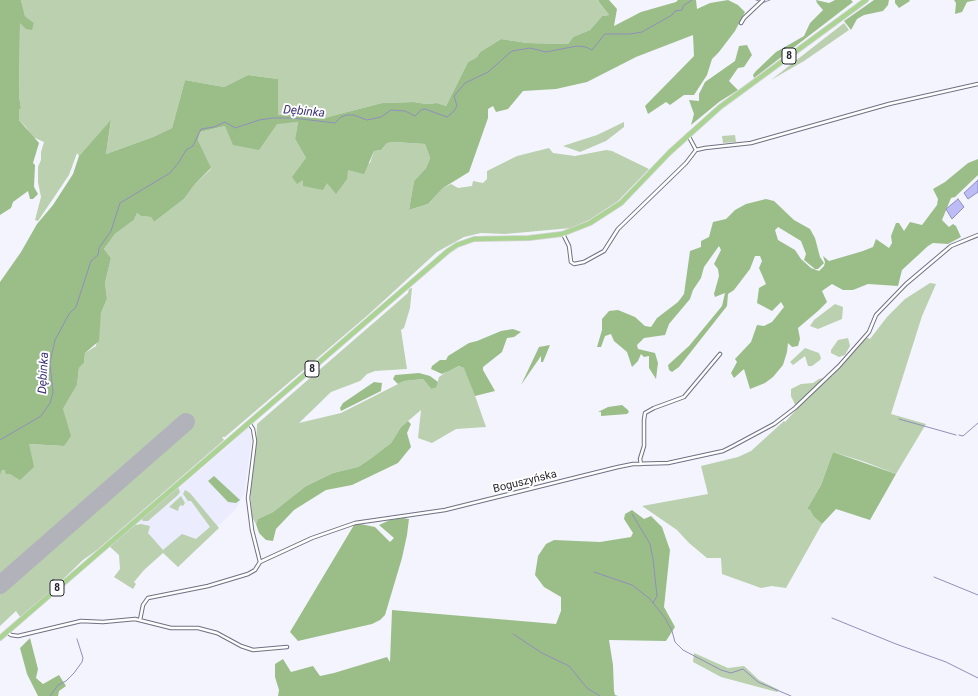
<!DOCTYPE html>
<meta charset="utf-8">
<style>
body{margin:0}
canvas{display:block;background:#f3f4fd}
</style>
<canvas width="978" height="696"></canvas>
<script>
const context = document.querySelector('canvas').getContext('2d');
context.lineJoin = 'round';
function paint(path, color) {
  context.fillStyle = color;
  context.fill(path, 'evenodd');
}
function toPath(rows) {
  const path = new Path2D();
  for (const r of rows) {
    path.moveTo(r[0], r[1]);
    for (let i = 2; i < r.length; i += 2) path.lineTo(r[i], r[i + 1]);
  }
  return path;
}
function trace(path, color, width, dash) {
  context.strokeStyle = color;
  context.lineWidth = width;
  context.lineCap = dash ? 'butt' : 'round';
  context.setLineDash(dash || []);
  context.stroke(path);
}
function write(font, color, halo, rows, align = 'center') {
  context.font = font + ' Roboto,sans-serif';
  context.lineWidth = 4;
  context.setLineDash([]);
  context.textBaseline = 'middle';
  context.strokeStyle = halo;
  context.fillStyle = color;
  for (const [text, x, y, turn = 0] of rows) {
    context.save();
    context.translate(x, y);
    context.rotate((+turn || 0) * Math.PI / 180);
    context.textAlign = isNaN(turn) ? turn : align;
    if (halo) context.strokeText(text, 0, 0);
    context.fillText(text, 0, 0);
    context.restore();
  }
}
paint(toPath([
 [248,427,252,438,244,494,236,509,216,528,172,562,138,523,226,448]
]), '#ebecfe');
paint(toPath([
 [21,0,599,0,599,2,609,15,602,16,590,30,573,37,568,44,527,43,501,39,480,52,477,57,468,62,446,106,437,103,426,104,414,102,382,103,324,118,302,113,278,115,278,79,248,75,224,87,185,80,172,128,153,137,106,154,111,121,79,156,77,153,69,175,38,221,35,220,41,197,38,182,38,167,41,160,41,152,44,142,33,137,25,126,19,120,19,110,21,108,19,96,20,22,31,30,34,23,25,16],
 [844,23,849,30,804,61,771,80],
 [298,122,295,139,306,158,303,180,327,183,348,169,370,163,374,151,381,150,387,143,394,142,425,144,430,158,426,168,414,181,409,210,428,204,443,188,451,184,458,188,472,186,473,181,483,183,487,179,487,171,517,156,549,148,553,153,575,156,606,150,612,151,649,169,618,201,589,220,571,228,505,234,481,233,464,237,437,252,368,315,225,437,222,437,224,440,97,550,83,560,52,590,20,617,16,611,0,626,0,476,2,470,5,470,29,444,64,446,63,409,77,385,79,368,84,363,85,353,96,346,101,313,107,299,105,283,111,258,104,249,115,234,134,220,137,213,141,216,151,217,154,222,184,199,195,184,211,169,198,140,200,132,225,126],
 [624,122,624,127,606,141,580,152,563,146,597,135],
 [735,135,736,142,723,143,722,136],
 [930,283,936,284,922,316,891,414,926,424,896,474,865,462,833,452,821,485,807,509,810,510,813,516,822,524,786,588,772,586,761,588,722,574,721,558,707,558,689,543,677,530,642,506,708,494,701,466,738,457,751,451,784,421,785,422,797,409,791,396,791,389,801,384,813,383,819,379,832,376,866,337,870,339,887,317,905,299],
 [412,288,410,308,404,328,401,330,407,369,375,371,367,374,360,381,331,392,299,423,341,413,404,381,423,379,431,389,436,388,439,377,449,370,460,366,464,368,467,373,486,427,456,429,432,443,418,438,421,410,401,427,391,443,370,459,358,467,333,473,306,486,273,512,258,519,256,524,252,517,250,487,256,446,257,424,408,293,409,289],
 [835,304,843,307,842,319,818,329,810,326,814,320],
 [848,338,850,346,845,355,839,357,831,353,831,350,838,340],
 [805,348,819,353,821,358,820,360,812,366,808,366,805,356,793,365,790,362],
 [178,487,180,492,178,495,148,521,143,521,141,518],
 [185,490,190,493,219,528,178,567,163,553,144,570,134,582,136,584,133,589,114,577,120,569,119,555,109,546,135,525,141,524,150,526,148,533,163,550,182,534,196,539,210,527,194,505,191,501,188,501,183,494],
 [181,496,185,503,183,506,181,505,179,507,178,511,169,507],
 [694,653,728,668,744,666,759,680,779,690,777,692,721,677,693,662]
]), '#bad0af');
paint(toPath([
 [0,0,21,0,25,16,34,23,32,30,26,29,20,23,19,96,21,108,19,110,19,120,39,143,33,163,35,165,34,187,38,194,33,199,30,199,28,191,13,202,11,208,0,215],
 [599,0,609,0,617,9,614,26,641,12,676,2,678,0,696,0,697,9,710,3,728,0,738,5,745,12,735,31,719,52,712,59,707,75,694,95,684,95,670,105,666,102,648,114,645,106,694,56,693,35,636,57,587,82,556,89,523,91,508,109,496,112,493,106,488,109,488,118,469,172,443,188,428,204,409,210,414,181,426,168,430,158,425,144,394,142,387,143,381,150,374,151,364,174,348,170,347,179,336,194,327,183,323,190,303,186,303,180,297,184,292,177,306,158,295,139,298,122,277,124,259,150,233,145,225,126,200,132,198,140,211,168,195,184,184,199,154,222,151,217,141,216,137,213,134,220,115,234,104,249,111,258,105,283,107,299,101,313,99,341,85,353,84,363,79,368,77,385,63,409,71,436,64,446,29,444,34,467,20,480,10,474,6,474,5,470,2,470,0,476,0,282,21,252,37,224,53,205,73,174,79,156,111,120,106,154,153,137,172,128,185,80,224,87,248,75,278,79,278,115,302,113,306,107,324,118,382,103,414,102,426,104,437,103,446,106,468,62,477,57,480,52,501,39,527,43,568,44,573,37,590,30,602,16,609,15,599,2],
 [816,0,829,3,835,0,851,0,853,2,754,78,753,75,756,71,776,52,804,36,810,23,823,10,817,3],
 [874,0,889,0,888,5,883,11,864,15,857,19,851,30,844,21],
 [895,0,909,0,910,1,899,8,895,3],
 [954,0,977,0,967,2,962,12,955,14,956,3],
 [747,45,752,55,744,67,738,68,729,81,738,90,719,102,691,125,694,114,689,100,699,101,699,94,705,82,735,61,739,46],
 [978,159,978,175,955,197,951,198,942,220,949,227,953,224,956,226,961,237,948,244,933,243,928,246,902,270,898,286,868,284,853,290,843,290,832,284,822,291,827,302,818,311,798,328,800,339,798,346,792,347,788,343,787,352,783,365,773,377,765,383,750,389,744,369,734,378,731,373,737,362,735,359,751,342,757,325,764,326,772,322,784,307,781,302,772,311,757,303,759,288,766,284,759,268,762,261,760,256,755,256,750,269,734,290,728,294,727,306,679,367,672,372,669,370,668,365,689,346,722,306,725,293,715,297,714,294,719,276,718,269,714,264,721,250,719,246,704,267,701,278,693,290,690,299,669,324,665,335,644,338,637,345,638,349,655,353,658,363,656,379,649,368,649,356,644,357,641,354,638,361,632,367,627,352,614,341,611,334,605,336,601,347,597,347,602,330,602,319,609,311,618,310,635,317,645,326,651,327,657,318,678,302,684,294,690,251,701,247,701,241,709,237,713,222,726,219,735,210,746,204,766,199,774,201,794,220,810,229,815,238,820,257,824,263,818,269,815,269,804,260,806,254,801,241,778,227,775,230,778,240,795,250,801,259,811,268,819,271,824,266,825,262,823,256,829,261,863,251,873,247,876,239,889,248,892,243,891,236,896,223,899,223,904,231,910,222,922,225,937,205,938,199,933,189,945,182,968,163],
 [513,329,521,332,514,337,507,338,502,352,483,367,483,370,495,391,475,396,464,368,459,366,442,374,431,369,432,366,440,360,446,360,448,356,469,343,477,341,501,331],
 [550,345,543,362,541,362,541,356,521,385,539,347],
 [419,373,430,376,438,382,436,388,431,389,423,379,404,381,398,384,393,379,395,375],
 [374,382,382,383,381,391,341,411,340,408,343,403],
 [622,405,628,410,629,412,627,414,601,416,601,412,598,412,608,407],
 [408,421,411,424,407,433,411,447,398,463,352,485,326,490,294,510,276,529,273,541,266,540,259,533,256,524,258,519,273,512,306,486,333,473,358,467,370,459,391,443,401,427],
 [833,452,896,474,870,520,836,509,822,524,813,516,810,510,807,509,821,485],
 [214,476,240,500,236,503,228,502,208,481],
 [632,510,644,519,651,516,662,527,670,550,664,607,675,627,666,641,609,640,613,665,614,691,615,695,618,696,278,696,279,690,275,677,275,664,283,659,291,672,313,666,320,676,334,673,387,657,390,662,392,610,556,624,561,611,561,597,544,587,535,575,538,556,546,544,554,540,600,542,631,537,633,533,624,519,625,514],
 [403,518,409,519,407,535,402,558,385,615,380,620,372,624,298,641,290,632,354,525,360,524,375,527,390,542,394,538,379,525,390,520],
 [30,638,38,669,36,678,43,684,59,675,66,686,59,691,58,696,38,696,27,674,20,648]
]), '#9bbe89');
const water = toPath([
 [978,180,978,192,968,199,964,193,978,180],
 [958,199,964,207,952,219,946,209,958,199]
]);
paint(water, '#bdbcf7');
trace(water, '#908fbb', 1);
trace(toPath([
 [756,0,759,1],
 [762,3,770,0],
 [899,419,956,435],
 [959,435,963,436,978,423],
 [0,440,41,416,50,403,53,393,50,363,55,340,69,314,76,307,91,261,98,255,99,248,111,231,120,203,170,173,179,162,186,150,193,146,201,129,214,127,225,122,235,128,259,120,272,118,293,118,335,123,341,117,346,115,354,115,367,120,381,117,391,110,405,111,415,116,421,110,425,109,447,117,453,112,457,106,454,96,465,83,488,72,512,51,530,48,546,52,577,46,586,47,592,50,605,34,630,34,642,32,672,15,675,11,682,10,683,6,692,0],
 [632,514,650,544,653,559,657,596,653,603],
 [594,572,632,585,650,599,665,618,672,631,675,642,683,650,721,670,731,673,743,669,758,682,791,696],
 [934,577,978,595],
 [832,618,896,644,946,662,978,678],
 [513,634,542,653,569,666,587,688,600,696],
 [50,696,58,685,66,681,74,673,82,662,83,658,77,639]
]), '#908fbb', 1);
trace(toPath([
 [0,585,186,422]
]), '#b1b2ba', 18);
const minor = toPath([
 [741,23,744,18,763,0],
 [696,150,705,148,751,143,889,104,978,84],
 [563,234,569,246,571,262,574,264,584,262,604,251,618,229,686,163,696,150,688,135],
 [249,423,253,429,255,441,248,498,252,530,260,562],
 [641,464,640,459,644,446,644,420,645,413,654,408,684,397,720,354],
 [140,620,143,605,148,598,208,586,248,574,255,570,260,562,312,538,355,523,445,510,618,467,633,464,668,463,723,451,733,446,774,424,795,408,839,366,869,332,876,315,906,284,951,246,978,235],
 [7,632,11,635,18,636,81,621,103,622,135,619,171,628,198,628,217,633,241,646,253,650,287,647]
]);
const trunk = toPath([
 [0,638,448,251,457,245,474,239,529,238,562,234,590,223,621,203,670,152,720,107,866,0]
]);
trace(minor, '#707084', 4.5);
trace(trunk, '#d4d4d5', 6);
trace(minor, '#fff', 2.5);
trace(trunk, '#abd494', 4.5);
for (const [x, y, w] of [
 [789,56,14],
 [312,369,14],
 [57,588,14]
]) {
  const box = new Path2D();
  box.roundRect(x - w / 2, y - 8, w, 16, 3);
  context.fillStyle = '#fff';
  context.fill(box);
  trace(box, '#26262f', 1);
}
write('bold 10px', '#26262f', null, [
 ["8",789,56],
 ["8",312,369],
 ["8",57,588]
]);
write('11px', '#26262f', '#fff', [
 ["Boguszyńska",525,482,-14]
]);
write('italic 12px', '#3b3377', '#fff', [
 ["Dębinka",304,112,5],
 ["Dębinka",44,373,-87]
]);
</script>
